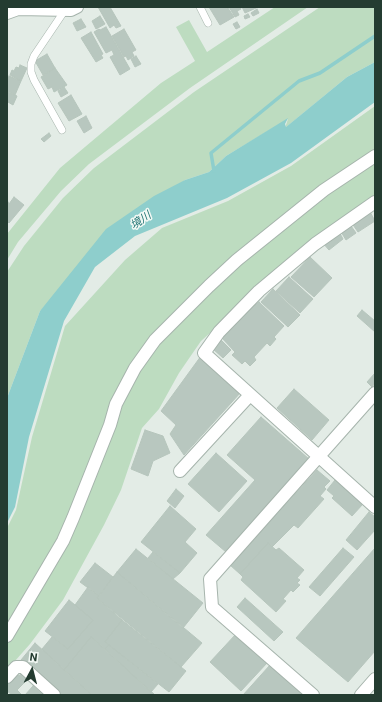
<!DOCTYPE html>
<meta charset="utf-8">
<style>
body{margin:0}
#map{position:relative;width:382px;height:702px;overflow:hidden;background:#e3ece6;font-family:Roboto,sans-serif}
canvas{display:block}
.frame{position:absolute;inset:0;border:8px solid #243c31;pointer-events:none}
.north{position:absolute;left:12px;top:650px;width:40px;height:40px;-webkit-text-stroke:3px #f3f9f5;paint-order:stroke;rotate:7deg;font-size:11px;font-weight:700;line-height:16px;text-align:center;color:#243c31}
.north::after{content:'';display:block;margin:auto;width:14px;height:18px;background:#243c31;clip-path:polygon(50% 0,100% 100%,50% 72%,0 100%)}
</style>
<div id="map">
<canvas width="382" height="702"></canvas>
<div class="frame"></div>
<div class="north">N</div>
</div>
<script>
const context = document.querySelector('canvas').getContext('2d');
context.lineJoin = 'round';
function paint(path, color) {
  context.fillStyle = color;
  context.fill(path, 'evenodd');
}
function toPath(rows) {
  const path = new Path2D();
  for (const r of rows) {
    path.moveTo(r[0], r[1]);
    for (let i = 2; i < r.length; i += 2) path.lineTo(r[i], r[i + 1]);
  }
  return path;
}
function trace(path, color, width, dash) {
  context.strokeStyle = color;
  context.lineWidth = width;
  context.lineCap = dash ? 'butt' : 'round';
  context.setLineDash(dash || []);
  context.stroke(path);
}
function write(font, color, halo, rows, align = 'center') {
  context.font = font + ' Roboto,"Noto Sans JP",sans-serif';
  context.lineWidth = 3;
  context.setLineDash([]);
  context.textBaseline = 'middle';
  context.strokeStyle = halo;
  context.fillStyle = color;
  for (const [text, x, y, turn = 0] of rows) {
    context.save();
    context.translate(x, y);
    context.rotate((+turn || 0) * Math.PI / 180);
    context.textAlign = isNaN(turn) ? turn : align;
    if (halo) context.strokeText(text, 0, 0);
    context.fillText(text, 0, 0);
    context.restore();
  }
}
paint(toPath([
 [275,7,308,7,190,88,89,164,61,191,18,242,7,260,7,234,60,168,161,83,195,61,176,27,189,20,207,52],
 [320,7,375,7,375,62,347,77,285,128,288,119,226,156,209,172,185,180,40,311,7,398,7,272,24,246,63,198,94,168,194,92],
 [375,106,375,197,278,272,201,341,179,373,159,409,142,428,121,490,104,525,63,600,30,644,7,670,7,528,16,510,32,437,65,326,125,260,162,228,228,201,291,166]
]), '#bddcc0');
paint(toPath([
 [375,62,375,102,291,163,227,198,135,236,95,267,64,321,29,437,15,507,7,523,7,398,40,311,106,229,154,196,185,180,209,172,226,156,288,118,285,124,286,127,347,77]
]), '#8ececc');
trace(toPath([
 [214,171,211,153,299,81,320,73,375,36]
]), '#8ececc', 3.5);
const building = toPath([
 [98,7,110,7,121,26,116,28,114,25,110,28,98,7],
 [209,7,226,7,227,9,228,8,234,17,220,25,209,7],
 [229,7,240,7,241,9,237,11,239,15,235,17,229,7],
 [242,7,255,7,256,8,245,13,242,7],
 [257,9,259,13,253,16,251,13,257,9],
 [248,14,250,17,245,19,244,16,248,14],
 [100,16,105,24,96,29,92,21,100,16],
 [81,19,86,27,77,31,73,23,81,19],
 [237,22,240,27,236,29,233,24,237,22],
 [106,27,130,69,120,75,110,57,114,55,112,50,106,53,94,32,99,29,100,30,106,27],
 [124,29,136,50,132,52,134,56,128,60,126,56,124,57,112,36,124,29],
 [91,32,103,54,101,55,103,58,96,62,81,38,91,32],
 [47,54,55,68,43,75,35,61,47,54],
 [136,56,141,64,135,67,131,59,136,56],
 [20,65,27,68,21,81,10,75,12,70,14,71,16,67,19,68,20,65],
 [55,68,67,85,54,92,52,87,48,89,41,77,55,68],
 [9,76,21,81,15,95,7,91,7,81,9,76],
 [64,87,68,93,61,97,58,91,64,87],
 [7,92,17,96,13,105,8,102,7,105,7,92],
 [71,95,82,114,69,121,58,103,71,95],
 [86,116,92,128,84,133,77,121,86,116],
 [49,133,51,136,44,142,41,139,49,133],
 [14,197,24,205,9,223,7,221,7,200,9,204,14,197],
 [369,210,375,221,358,232,351,222,369,210],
 [349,223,356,233,346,240,340,230,349,223],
 [338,230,343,239,329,250,322,242,338,230],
 [310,257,332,278,314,297,291,277,310,257],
 [289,277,313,299,300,313,276,291,289,277],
 [273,289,300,315,288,327,261,302,273,289],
 [259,302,284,326,274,337,276,339,270,346,267,343,254,357,256,360,250,366,245,361,242,364,232,355,235,352,221,337,254,304,255,305,259,302],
 [362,310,375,321,375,332,357,316,362,310],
 [221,340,231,350,223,358,213,349,221,340],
 [201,356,241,392,184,455,170,434,176,425,161,411,201,356],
 [375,373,375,383,372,387,367,382,375,373],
 [294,389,329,420,312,440,277,408,294,389],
 [261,417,309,459,226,552,206,535,255,480,227,455,261,417],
 [145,430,163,436,170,453,153,461,148,476,131,469,145,430],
 [216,453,247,481,219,512,188,484,216,453],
 [317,470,330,481,324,487,326,489,320,496,324,499,298,528,294,525,272,547,268,543,240,574,230,565,317,470],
 [335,480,363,504,352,516,332,498,334,496,327,490,335,480],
 [176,489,184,496,175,508,167,501,176,489],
 [170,506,196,529,185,542,197,553,180,573,141,542,170,506],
 [369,512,375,517,375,530,357,550,346,540,369,512],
 [268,543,276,550,279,548,304,570,297,578,300,580,297,583,300,585,293,592,291,590,283,599,286,601,276,612,241,580,243,577,240,574,268,543],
 [343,548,354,557,320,596,309,587,343,548],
 [375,548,375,651,348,682,296,638,375,548],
 [136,549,203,603,183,628,117,572,136,549],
 [153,552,180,573,173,579,148,558,153,552],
 [95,563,113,577,99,596,80,582,95,563],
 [117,572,202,643,181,667,97,598,117,572],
 [88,587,99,596,97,598,122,620,105,642,109,645,105,649,91,637,64,670,42,649,52,637,68,649,93,620,75,605,88,587],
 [245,598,283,632,274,641,237,607,245,598],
 [69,600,93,620,68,649,45,631,69,600],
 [122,620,186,671,169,692,105,642,122,620],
 [236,634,267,663,241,691,210,662,236,634],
 [91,637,155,695,92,695,64,670,91,637],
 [35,643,92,695,60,695,21,660,35,643],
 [109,645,158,684,151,692,105,649,109,645],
 [270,665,304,695,243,695,270,665],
 [23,671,30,677,17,690,22,695,12,695,7,691,7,681,15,673,19,676,23,671],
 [33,686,43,695,25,695,33,686]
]);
paint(building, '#b8c7bf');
trace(building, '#b6c5bc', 1);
const lane = toPath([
 [200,7,208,23],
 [62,130,34,80,31,72,31,64,34,56,65,10]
]);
const street = toPath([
 [7,13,18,9,71,10,77,7],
 [375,202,315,244,259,291,219,332,204,353,375,507],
 [180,471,250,395],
 [7,636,63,541,73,518,110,425,116,404,135,368,155,340,209,286,237,260,324,190,375,156],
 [7,677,16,667,23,667,54,695],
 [313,695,212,607,210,579,375,393],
 [361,695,375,679]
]);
trace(lane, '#a6b4ac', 8);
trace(street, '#a6b4ac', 14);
trace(lane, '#fff', 7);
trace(street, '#fff', 12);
write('italic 11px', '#217574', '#f3f9f5', [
 ["境川",141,221,-34]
]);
</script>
